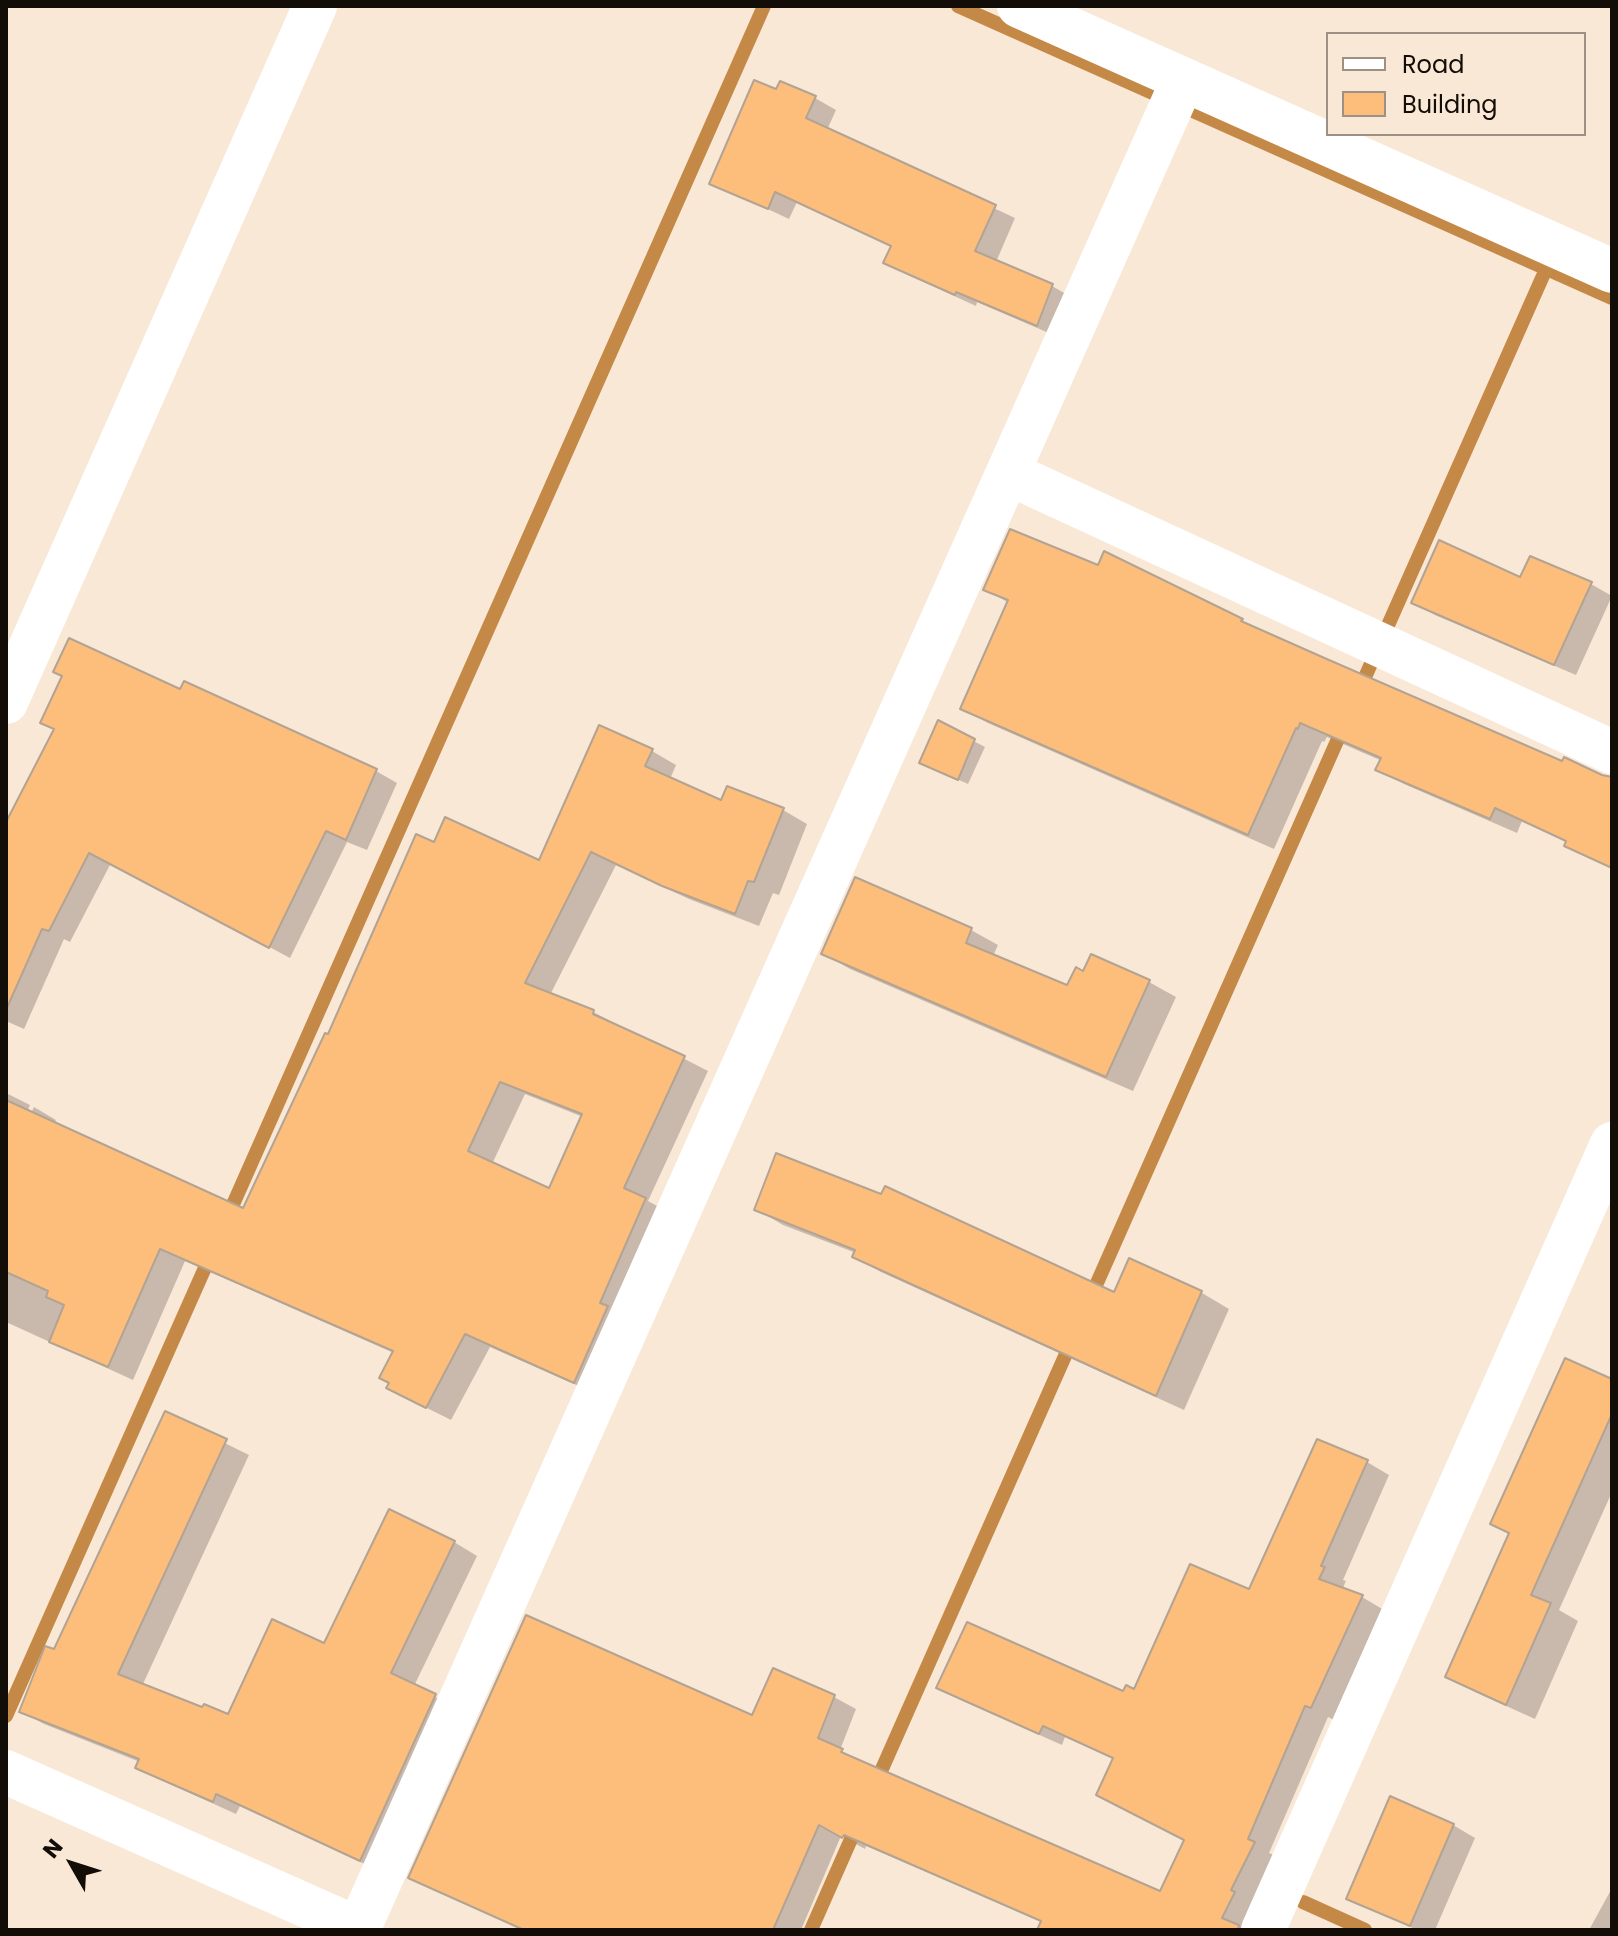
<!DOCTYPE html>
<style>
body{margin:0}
#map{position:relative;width:1618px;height:1936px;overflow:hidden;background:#fae8d7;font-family:Poppins,sans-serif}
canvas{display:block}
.frame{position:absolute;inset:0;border:8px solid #120d07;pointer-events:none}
.legend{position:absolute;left:1326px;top:32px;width:260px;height:104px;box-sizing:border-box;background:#fae8d7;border:2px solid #9d9084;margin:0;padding:10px 14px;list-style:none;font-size:24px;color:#120d07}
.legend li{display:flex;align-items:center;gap:16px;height:40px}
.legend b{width:40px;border:2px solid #9d9084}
.north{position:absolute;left:32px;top:1824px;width:80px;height:80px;-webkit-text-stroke:6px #fae8d7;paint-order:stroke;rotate:309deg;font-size:22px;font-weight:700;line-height:32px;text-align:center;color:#120d07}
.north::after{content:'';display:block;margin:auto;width:28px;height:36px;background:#120d07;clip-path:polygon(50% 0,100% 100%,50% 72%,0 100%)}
</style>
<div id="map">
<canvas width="1618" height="1936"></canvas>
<div class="frame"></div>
<ul class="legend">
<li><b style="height:10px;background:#fff"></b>Road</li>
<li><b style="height:22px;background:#fdbe7c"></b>Building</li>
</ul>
<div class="north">N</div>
</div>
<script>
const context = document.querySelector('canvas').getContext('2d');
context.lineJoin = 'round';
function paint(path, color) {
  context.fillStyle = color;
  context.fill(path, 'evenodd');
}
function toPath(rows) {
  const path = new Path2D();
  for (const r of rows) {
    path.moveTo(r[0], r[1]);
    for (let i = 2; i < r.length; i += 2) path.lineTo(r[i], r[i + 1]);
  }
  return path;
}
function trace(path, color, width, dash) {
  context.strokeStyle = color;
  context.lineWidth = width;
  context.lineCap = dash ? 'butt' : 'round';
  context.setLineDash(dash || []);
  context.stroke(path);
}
paint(toPath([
 [777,92,815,98,836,110,827,130,1015,218,996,262,1052,286,1073,298,1058,337,977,302,976,306,906,274,886,262,892,247,797,202,789,219,712,183],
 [1105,554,1263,633,1563,764,1601,777,1612,777,1612,869,1567,845,1568,842,1522,821,1517,833,1404,784,1378,770,1382,761,1327,737,1324,742,1322,741,1274,849,988,723,962,708,1009,603,985,589,1099,568],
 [1521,580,1591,584,1612,596,1576,675,1435,615,1413,602],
 [181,692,376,771,397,783,367,850,347,842,290,958,111,863,70,942,64,939,24,1029,6,1021,6,826],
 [939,723,985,747,968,784,932,768],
 [652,751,676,765,670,779,722,803,783,810,807,824,779,895,773,893,759,926,689,899,616,865,550,995,593,1012,708,1071,648,1201,670,1213,599,1395,490,1347,451,1420,413,1401,394,1353,185,1261,133,1380,6,1322,6,1093,30,1105,24,1119,27,1121,34,1107,56,1120,54,1124,244,1211,329,1037,435,845,540,863],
 [525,1094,583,1117,550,1190,492,1164],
 [971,930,998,945,993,956,1068,988,1149,982,1176,997,1133,1091,850,969,823,953],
 [756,1209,1115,1295,1130,1261,1202,1293,1229,1309,1184,1410,881,1272,854,1257,856,1253,783,1225],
 [1612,1381,1612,1492,1559,1610,1578,1621,1535,1719,1475,1692,1447,1676],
 [166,1414,249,1455,142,1686,229,1717,325,1646,454,1542,477,1556,414,1686,458,1709,384,1873,240,1806,236,1814,161,1780,138,1767,140,1762,44,1724,21,1711,55,1652],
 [1367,1462,1389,1475,1343,1580,1346,1581,1342,1590,1362,1597,1384,1610,1334,1720,1328,1717,1269,1853,1276,1856,1244,1930,1053,1930,1042,1922,866,1846,865,1849,841,1836,801,1930,524,1930,433,1890,411,1877,753,1717,834,1697,856,1709,840,1750,864,1763,1161,1893,1186,1841,1114,1759,1065,1737,1062,1745,961,1700,939,1687,1135,1692,1250,1592],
 [1391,1799,1453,1825,1475,1838,1435,1930,1417,1930,1349,1898],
 [1612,1888,1612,1930,1589,1930]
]), '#0003');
trace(toPath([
 [958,6,1612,298],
 [1358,693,1546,269],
 [227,1218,764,6],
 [1089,1301,1345,723],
 [6,1716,212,1252],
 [874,1787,1073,1338],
 [1303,1902,1365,1930],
 [811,1930,859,1821]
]), '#c48946', 14);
const building = toPath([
 [754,80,776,89,780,81,816,96,806,118,996,205,975,251,1053,284,1037,326,956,292,955,295,883,263,891,246,775,192,768,209,709,184,754,80],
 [1010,529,1098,565,1104,551,1243,619,1241,621,1329,660,1562,761,1564,757,1602,775,1612,777,1612,868,1564,846,1566,841,1495,808,1490,819,1375,770,1381,758,1300,723,1298,729,1296,728,1248,835,960,709,1008,600,983,590,1010,529],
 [1439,540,1520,577,1530,556,1592,582,1554,665,1411,603,1439,540],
 [69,638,180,689,184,681,377,769,346,840,326,831,269,948,89,853,49,931,42,929,6,1010,6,822,54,729,40,723,62,676,53,672,69,638],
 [938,720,975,739,958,780,919,763,938,720],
 [599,725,653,749,645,766,721,800,727,786,784,808,754,882,748,881,735,914,662,886,591,852,525,983,594,1010,593,1014,685,1056,624,1188,646,1198,600,1303,608,1306,574,1383,465,1334,426,1408,386,1388,389,1383,379,1378,393,1351,160,1249,108,1367,49,1342,64,1305,46,1297,48,1291,6,1272,6,1100,243,1208,325,1033,328,1034,416,834,434,842,445,817,539,860,599,725],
 [500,1082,582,1114,549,1188,468,1151,500,1082],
 [855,877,972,928,966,943,1067,985,1076,967,1083,971,1091,954,1150,980,1106,1077,821,954,855,877],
 [776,1153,881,1194,885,1186,1114,1292,1129,1258,1202,1291,1156,1396,852,1257,855,1250,754,1210,776,1153],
 [1565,1358,1612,1379,1612,1414,1531,1595,1551,1603,1506,1705,1445,1677,1509,1533,1490,1524,1565,1358],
 [165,1411,227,1439,118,1674,202,1707,204,1704,228,1714,272,1619,324,1643,389,1509,455,1541,391,1673,436,1694,360,1861,216,1794,213,1802,135,1768,139,1759,19,1712,45,1646,54,1649,165,1411],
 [1317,1439,1368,1460,1321,1566,1325,1567,1319,1579,1363,1595,1311,1708,1305,1706,1248,1839,1255,1842,1231,1890,1235,1892,1222,1918,1239,1925,1238,1930,1037,1930,1041,1921,844,1835,842,1838,819,1825,773,1930,524,1930,408,1878,526,1615,752,1715,773,1668,835,1695,818,1738,843,1749,841,1752,1160,1891,1184,1840,1096,1795,1113,1758,1043,1726,1039,1734,936,1688,967,1622,1123,1691,1126,1685,1134,1689,1190,1564,1249,1589,1317,1439],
 [1390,1796,1454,1824,1410,1926,1346,1899,1390,1796]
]);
paint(building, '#fdbe7c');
trace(building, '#b3a393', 2);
trace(toPath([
 [1019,6,1612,271],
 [1008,473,1612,752],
 [6,702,315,6],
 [6,1772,361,1930],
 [358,1930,1183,80],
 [1263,1930,1612,1144]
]), '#fff', 44);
</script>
